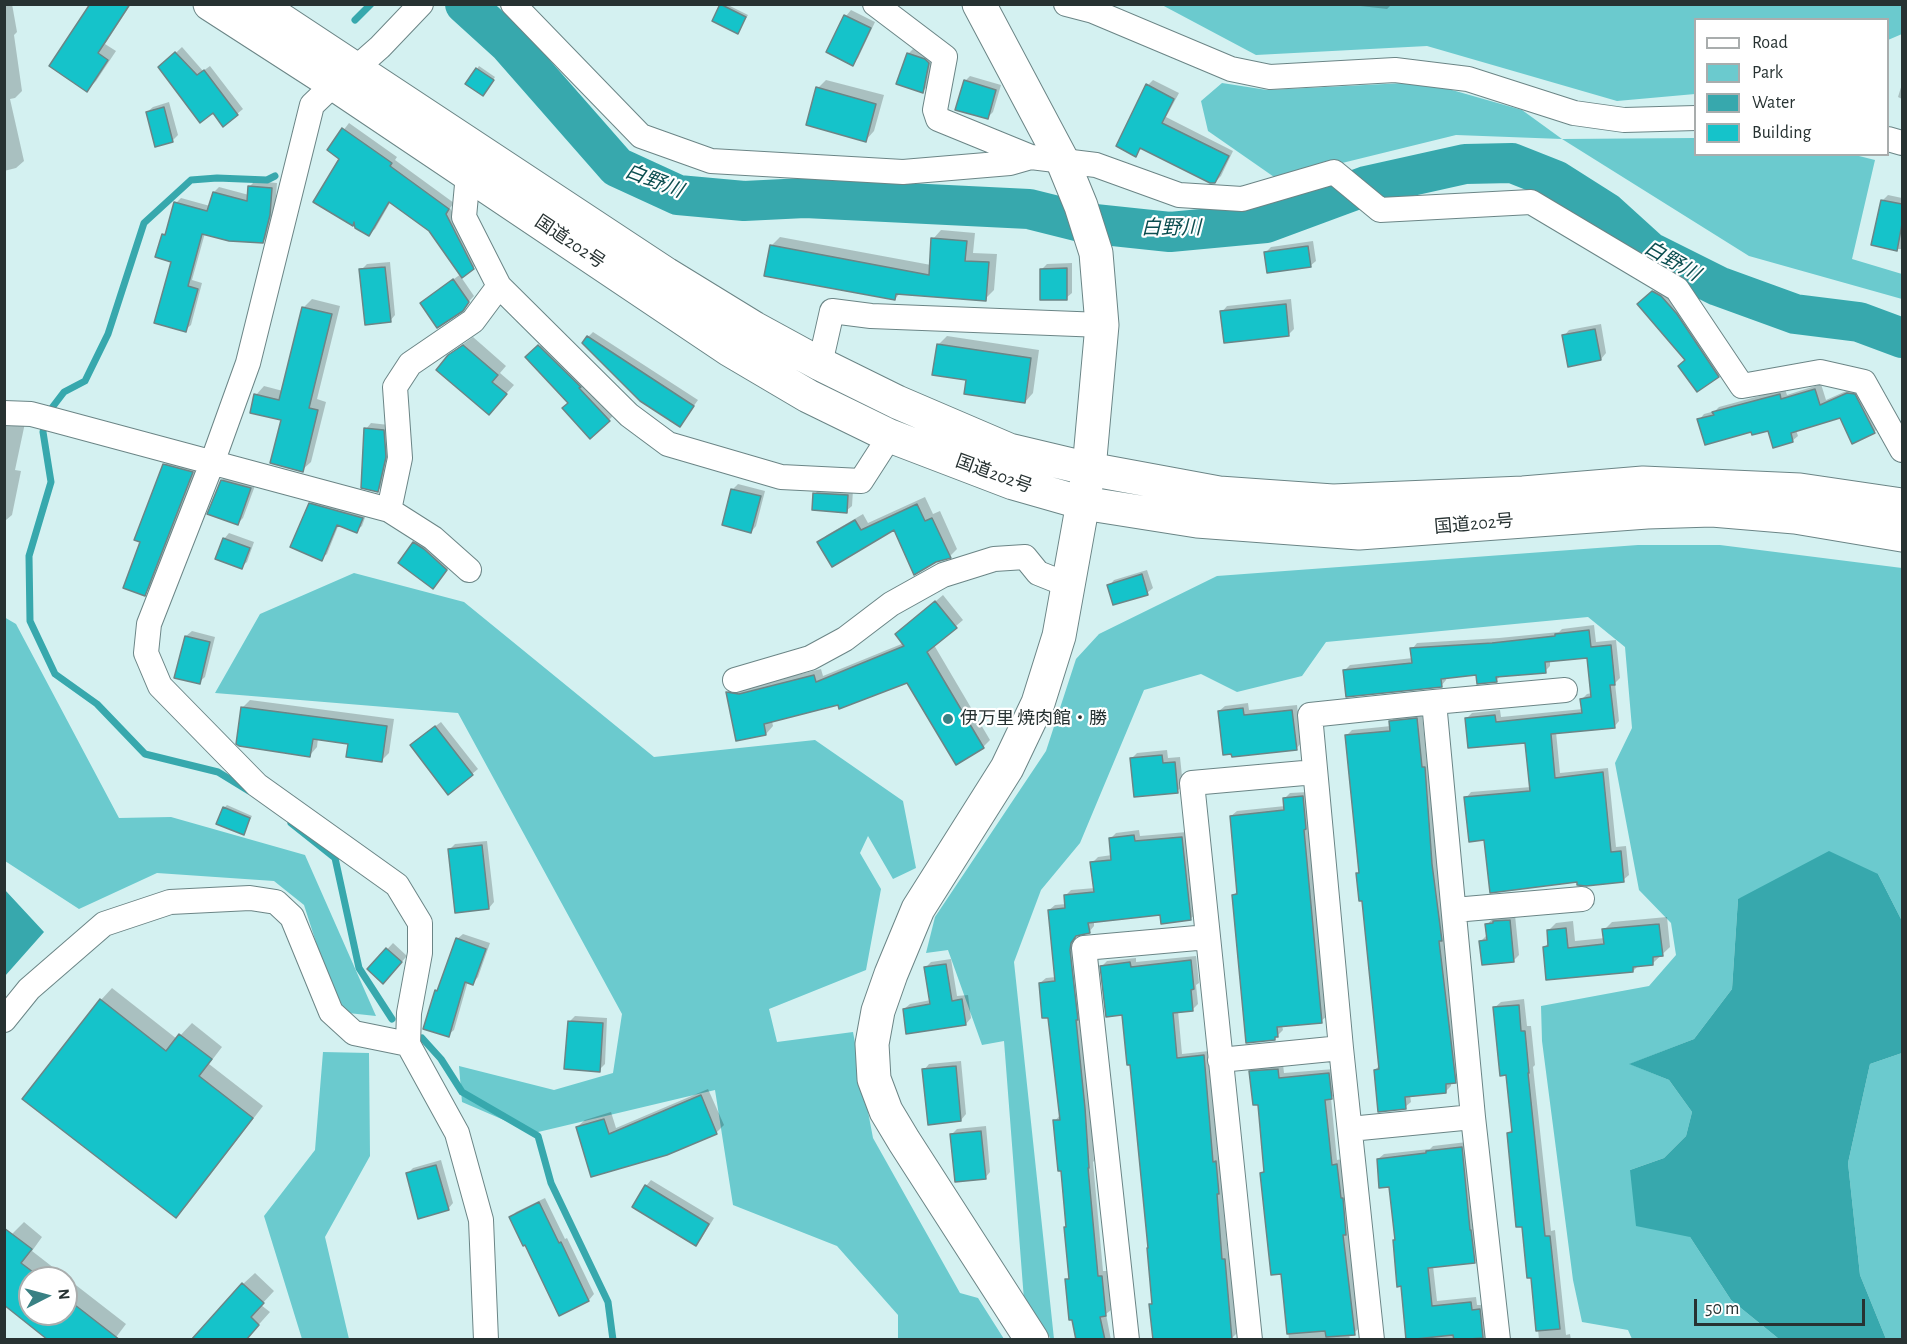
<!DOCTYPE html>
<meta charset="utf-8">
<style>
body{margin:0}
#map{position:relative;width:1907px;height:1344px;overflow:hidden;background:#d4f1f1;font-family:"Alegreya Sans",sans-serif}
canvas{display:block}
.frame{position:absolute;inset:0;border:6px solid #273232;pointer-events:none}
.legend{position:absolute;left:1694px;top:18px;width:195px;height:138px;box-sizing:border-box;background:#fff;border:2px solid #a9adad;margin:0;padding:8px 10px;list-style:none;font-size:18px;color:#273232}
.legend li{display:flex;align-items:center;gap:12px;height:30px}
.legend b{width:30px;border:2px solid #a9adad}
.north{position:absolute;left:18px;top:1266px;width:60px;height:60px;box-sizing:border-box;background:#fff;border:2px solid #a9adad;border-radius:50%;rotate:84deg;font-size:16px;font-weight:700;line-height:24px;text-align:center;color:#273232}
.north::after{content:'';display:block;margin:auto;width:21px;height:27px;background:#398184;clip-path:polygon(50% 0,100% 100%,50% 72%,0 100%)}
.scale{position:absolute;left:1694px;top:1299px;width:171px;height:27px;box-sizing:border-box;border:3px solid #273232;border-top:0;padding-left:8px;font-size:18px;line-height:21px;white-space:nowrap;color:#273232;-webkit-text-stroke:4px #fff;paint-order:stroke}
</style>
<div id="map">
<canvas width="1907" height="1344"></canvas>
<div class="frame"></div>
<ul class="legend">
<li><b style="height:8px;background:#fff"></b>Road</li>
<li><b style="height:16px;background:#6bcace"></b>Park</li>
<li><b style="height:16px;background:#37a8ad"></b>Water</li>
<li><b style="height:16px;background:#15c3ca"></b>Building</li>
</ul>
<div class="north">N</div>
<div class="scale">50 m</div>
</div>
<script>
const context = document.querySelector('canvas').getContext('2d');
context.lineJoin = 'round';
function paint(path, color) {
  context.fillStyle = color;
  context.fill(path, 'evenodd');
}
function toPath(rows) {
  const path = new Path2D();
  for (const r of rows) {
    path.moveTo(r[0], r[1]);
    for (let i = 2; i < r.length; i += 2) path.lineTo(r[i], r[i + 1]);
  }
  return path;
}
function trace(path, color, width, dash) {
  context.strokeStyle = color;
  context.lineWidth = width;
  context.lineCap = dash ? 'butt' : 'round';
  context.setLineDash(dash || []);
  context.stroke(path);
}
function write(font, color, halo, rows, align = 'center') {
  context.font = font + ' "Alegreya Sans","Noto Sans JP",sans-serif';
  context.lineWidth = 4.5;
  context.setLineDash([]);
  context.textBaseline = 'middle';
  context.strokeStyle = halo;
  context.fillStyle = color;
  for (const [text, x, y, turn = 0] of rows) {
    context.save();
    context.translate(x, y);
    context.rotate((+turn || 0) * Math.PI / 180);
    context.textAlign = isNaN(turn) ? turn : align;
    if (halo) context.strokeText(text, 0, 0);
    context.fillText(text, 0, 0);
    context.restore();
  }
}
paint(toPath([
 [1902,4,1902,34,1888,40,1888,20,1696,20,1695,94,1617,101,1427,46,1256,55,1162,5],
 [1424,82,1522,110,1562,139,1695,138,1696,154,1851,154,1875,160,1852,259,1902,274,1902,299,1749,256,1562,139,1456,135,1277,179,1208,131,1201,101,1222,83,1267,90],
 [1638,545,1720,545,1902,568,1902,921,1878,874,1738,899,1732,989,1694,1039,1630,1064,1669,1080,1692,1112,1686,1136,1664,1158,1630,1170,1690,1237,1731,1300,1779,1339,1632,1339,1628,1330,1582,1322,1573,1280,1542,1041,1541,1006,1649,986,1676,955,1671,923,1639,890,1615,763,1632,728,1625,647,1588,617,1326,642,1302,676,1237,692,1201,674,1144,690,1080,843,1041,890,1014,962,1054,1339,1051,1339,1024,1300,1004,1041,982,1045,948,950,926,953,935,917,1046,751,1076,659,1099,634,1217,576],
 [354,573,464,602,654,757,815,740,903,801,916,868,893,879,868,836,860,853,881,889,866,970,769,1009,777,1042,853,1032,873,1138,960,1293,978,1298,1004,1339,898,1339,898,1315,837,1246,733,1205,715,1090,534,1133,462,1102,459,1066,554,1090,613,1073,622,1014,458,713,215,693,260,614],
 [4,617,16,624,119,818,171,817,305,855,376,1016,348,1013,332,992,304,905,274,881,157,873,79,909,5,861],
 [323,1052,369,1053,370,1156,325,1237,349,1339,302,1339,264,1216,315,1150],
 [1902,1053,1902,1339,1886,1339,1860,1275,1848,1163,1870,1064]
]), '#6bcace');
paint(toPath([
 [1829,851,1878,874,1902,921,1902,1053,1870,1064,1848,1163,1860,1275,1886,1339,1779,1339,1731,1300,1690,1237,1636,1226,1630,1170,1664,1158,1686,1136,1692,1112,1669,1080,1629,1064,1694,1039,1732,989,1738,899],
 [5,890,44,932,5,976]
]), '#37a8ad');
paint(toPath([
 [4,4,12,4,17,32,14,35,22,91,15,98,10,99,24,161,16,168,4,171],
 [92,4,131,4,105,44,116,51,96,81,87,90],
 [722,4,726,4,748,15,738,32],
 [1343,4,1392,4,1387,9],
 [851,10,875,22,858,58,852,64,846,16],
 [182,47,203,71,210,66,243,109,237,114,213,111,160,68],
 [913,49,934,57,928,86,923,91,908,54],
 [479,66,495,77,485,92,467,84],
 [970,76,1001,85,993,112,987,118,965,81],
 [826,80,884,95,874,131,866,140,818,88],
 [1153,80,1179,93,1166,117,1233,151,1221,176,1215,182,1142,147,1135,155,1148,85],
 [1902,84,1902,99,1898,97],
 [169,102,178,135,173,140,147,112,153,107],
 [349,123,397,157,395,160,454,203,450,208,479,263,461,277,474,296,462,309,427,298,461,274,430,229,391,201,375,229,369,234,356,222,353,225,341,158,329,149],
 [255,181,277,183,275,209,268,236,262,242,205,233,192,280,202,283,191,325,185,330,173,261,163,235,168,230,176,203,181,198,210,206,214,192,219,187,249,195,249,187],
 [1888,195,1902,198,1902,249,1896,249,1882,201],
 [941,230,975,233,973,253,997,254,994,290,985,299,900,293,895,299,771,246,780,237,931,265,933,239],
 [1313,241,1316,261,1310,266,1266,252,1271,247],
 [390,262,395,315,390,321,361,270,367,264],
 [1072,263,1072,293,1066,298,1042,269,1047,264],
 [1659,286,1666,291,1723,370,1718,376,1687,359,1644,299],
 [312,299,340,306,317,399,326,402,311,462,302,470,282,419,256,395,264,386,283,391,303,308],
 [1291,299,1294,329,1289,334,1222,312,1227,306],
 [1601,324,1606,353,1601,359,1564,336,1569,330],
 [593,332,698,400,680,425,588,337],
 [947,336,1039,350,1033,393,1025,402,968,379,938,345],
 [473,337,506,366,500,373,514,385,497,404,450,356,459,347],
 [545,341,614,415,591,437,569,403,527,358],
 [1821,384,1826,400,1853,388,1880,426,1875,431,1853,442,1841,416,1796,430,1798,436,1792,441,1769,429,1752,430,1699,420,1704,414,1715,411,1719,407,1785,389,1787,395],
 [4,421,25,423,15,470,21,471,12,515,6,520,4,520],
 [371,423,389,425,391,450,383,485,378,491,366,429],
 [170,459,198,467,150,588,144,594,142,541,164,465],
 [228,475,256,483,243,518,237,524,222,480],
 [738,484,765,491,756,526,751,532,724,524,733,489],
 [820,488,853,490,852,506,846,511,815,494],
 [925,497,933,514,940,511,957,549,950,556,894,528,819,542,827,535,863,514,868,523],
 [315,498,367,512,362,526,356,531,339,524,327,554,321,559,310,504],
 [229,533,254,542,247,562,241,567,224,539],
 [420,538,452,564,438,581,414,543],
 [1147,570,1153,588,1147,593,1109,586,1114,580],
 [943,595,963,620,934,645,990,740,983,747,908,681,839,703,772,721,773,726,766,734,737,740,727,692,734,685,747,687,821,669,823,676,904,643,897,634],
 [1594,625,1596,642,1616,640,1620,678,1615,683,1619,721,1614,727,1556,732,1560,773,1608,768,1616,847,1626,846,1629,875,1623,880,1578,881,1485,838,1466,798,1471,792,1531,787,1526,741,1466,719,1472,713,1500,710,1501,717,1583,709,1582,699,1587,694,1592,693,1588,657,1550,660,1550,666,1545,671,1501,675,1496,681,1477,674,1446,677,1446,680,1441,686,1345,670,1350,665,1413,658,1412,649,1417,643,1499,638,1559,632,1562,629],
 [192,631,215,637,205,677,199,682,186,636],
 [250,700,394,719,389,753,381,761,349,742,318,738,317,747,310,755,243,707],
 [1248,703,1249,710,1297,705,1301,743,1296,749,1219,711,1225,706],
 [1422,713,1427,763,1430,762,1460,1076,1455,1082,1451,1082,1451,1086,1446,1091,1410,1095,1411,1102,1405,1107,1375,1070,1380,1065,1363,899,1358,873,1360,872,1347,735,1352,730,1391,726,1390,722,1396,716],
 [441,722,478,769,472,774,417,740],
 [1167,750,1168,758,1180,757,1183,786,1177,791,1132,758,1137,753],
 [1308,792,1327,1016,1321,1021,1282,1025,1283,1030,1274,1039,1234,895,1238,890,1231,816,1237,811,1285,806,1284,799,1290,793],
 [227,805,252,816,243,833,224,808],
 [1139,830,1140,836,1187,832,1196,914,1190,919,1161,914,1094,921,1094,926,1089,932,1076,936,1075,943,1090,1102,1094,1161,1093,1162,1103,1271,1107,1271,1111,1310,1106,1314,1111,1340,1078,1340,1067,1280,1070,1277,1065,1228,1067,1225,1062,1169,1055,1121,1060,1115,1049,1016,1040,983,1046,978,1056,977,1049,910,1055,905,1066,904,1065,896,1071,890,1095,888,1092,863,1098,857,1112,855,1111,838,1116,833],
 [487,841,494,902,489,908,449,850,455,844],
 [1515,915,1519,955,1513,961,1481,941,1486,936,1487,925,1492,919,1497,919,1500,916],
 [1667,917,1670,947,1653,963,1639,965,1633,971,1544,948,1549,942,1548,931,1556,923,1573,921,1575,941,1605,938,1604,930,1612,922],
 [463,934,490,943,478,977,473,983,468,981,454,1030,448,1035,436,991,441,986,457,939],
 [393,943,407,956,389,976,369,969],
 [1196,956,1199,983,1196,985,1198,1004,1193,1009,1178,1011,1182,1054,1209,1051,1218,1157,1221,1157,1223,1187,1222,1189,1228,1254,1230,1254,1237,1333,1231,1339,1151,1304,1153,1302,1131,1063,1124,1014,1102,966,1107,961,1136,958,1136,962],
 [951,959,957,996,968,995,971,1018,966,1024,904,1009,910,1004,931,1000,925,968,931,962],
 [112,988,177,1039,192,1023,222,1047,209,1064,263,1106,187,1205,176,1216,101,1000],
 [1524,999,1527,1026,1531,1026,1535,1065,1533,1067,1551,1231,1555,1230,1566,1335,1570,1334,1571,1340,1539,1340,1533,1276,1508,1133,1513,1129,1507,1074,1494,1008,1501,1002],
 [575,1016,607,1018,605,1064,599,1070,569,1022],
 [961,1061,966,1114,961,1120,924,1070,929,1064],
 [1283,1064,1284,1073,1334,1069,1337,1092,1331,1098,1337,1160,1342,1159,1351,1228,1348,1231,1359,1328,1354,1333,1349,1334,1350,1340,1289,1340,1282,1273,1262,1173,1265,1169,1259,1103,1251,1072,1256,1066],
 [708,1089,724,1125,716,1133,667,1154,577,1127,585,1120,611,1112,616,1128],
 [986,1126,990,1172,985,1178,952,1134,957,1129],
 [1467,1142,1480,1256,1474,1262,1433,1266,1437,1301,1476,1297,1477,1305,1485,1305,1490,1340,1411,1340,1391,1185,1378,1159,1384,1154,1430,1149,1433,1146],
 [441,1160,453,1203,448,1209,407,1174,413,1168],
 [651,1180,714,1218,701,1239,696,1244,646,1186],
 [545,1198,565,1239,567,1238,594,1294,589,1300,560,1314,525,1243,511,1217,516,1212],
 [24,1222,42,1237,32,1251,126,1324,114,1340,51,1340,4,1304,11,1235],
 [30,1278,66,1278,66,1314,30,1314],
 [255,1273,274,1291,261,1305,270,1312,245,1340,243,1284]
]), '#0003');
trace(toPath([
 [355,20,371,4],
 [48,413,64,392,85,381,108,334,144,223,191,180,217,178,267,180,275,176],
 [45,423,43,432,51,482,29,556,30,621,55,674,97,704,145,754,218,772,249,791],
 [291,823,335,858,359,968,392,1019],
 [422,1038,441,1059,462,1092,538,1136,551,1183,608,1302,613,1340]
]), '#37a8ad', 7);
trace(toPath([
 [465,4,509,44,617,167,678,195,744,201,805,198,1029,209,1085,223,1170,232,1266,223,1366,186,1465,164,1512,163,1555,180,1607,213,1650,252,1718,286,1795,314,1859,322,1902,338]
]), '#37a8ad', 40);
const building = toPath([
 [90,4,130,4,98,53,108,60,87,92,49,66,90,4],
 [720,4,746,17,738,34,712,21,720,4],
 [844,15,871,28,853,66,826,52,844,15],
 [175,52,197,75,204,70,238,115,223,127,213,113,200,123,158,67,175,52],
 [907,53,925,59,929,63,923,93,896,84,907,53],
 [476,68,494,80,483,96,465,84,476,68],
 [964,80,996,90,988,119,955,110,964,80],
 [1146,84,1174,99,1162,123,1229,156,1215,183,1210,183,1140,148,1136,157,1116,146,1146,84],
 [816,87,876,104,866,142,806,125,816,87],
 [164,107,173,142,155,147,146,112,164,107],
 [342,128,392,163,390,166,449,209,446,214,474,269,462,278,429,231,389,202,369,236,355,228,354,222,353,226,313,202,339,159,327,150,342,128],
 [248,186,272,188,270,215,263,243,229,241,202,234,188,286,198,289,186,332,154,323,171,262,155,257,162,234,165,235,174,202,207,211,213,192,247,201,248,186],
 [1881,200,1902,204,1902,224,1897,251,1871,245,1881,200],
 [931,238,967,241,965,261,989,262,986,301,896,294,895,300,764,276,770,245,929,275,931,238],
 [1308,246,1311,267,1267,273,1264,252,1308,246],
 [385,267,391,322,365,325,359,269,385,267],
 [1067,268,1067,300,1040,300,1040,269,1067,268],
 [453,279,469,302,463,311,437,328,420,303,453,279],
 [1652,291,1661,296,1677,314,1719,377,1697,392,1678,366,1685,360,1637,304,1652,291],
 [1286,304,1289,336,1224,343,1220,311,1286,304],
 [302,307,332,314,309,408,318,410,303,472,270,463,281,420,250,413,254,394,279,400,302,307],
 [1595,329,1601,360,1568,367,1562,335,1595,329],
 [587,336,694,406,680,427,640,401,582,343,587,336],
 [937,344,1031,358,1025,403,964,394,966,380,932,375,937,344],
 [463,345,498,375,492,382,507,394,489,415,436,370,448,355,463,345],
 [538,345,581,387,579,388,610,421,590,439,562,408,568,403,525,357,538,345],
 [1815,389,1820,405,1847,393,1855,394,1875,433,1852,444,1840,418,1791,433,1793,442,1773,448,1768,431,1752,435,1751,432,1705,445,1697,419,1714,415,1712,412,1780,394,1781,399,1815,389],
 [364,428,384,430,386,457,378,492,361,488,364,428],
 [163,464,193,472,145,596,123,588,140,542,134,540,163,464],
 [221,480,251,488,238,525,207,514,221,480],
 [731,489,761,496,751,533,722,525,731,489],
 [813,493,848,495,847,513,812,510,813,493],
 [309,503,363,518,357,533,337,525,322,561,290,547,309,503],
 [917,504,925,521,932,518,951,558,936,562,914,575,894,530,832,567,817,542,855,520,861,530,917,504],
 [223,538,250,548,242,569,215,559,223,538],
 [413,542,424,549,447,570,433,589,398,563,413,542],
 [1142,574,1148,595,1113,605,1107,585,1142,574],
 [935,601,957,628,927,652,984,748,956,765,907,683,839,709,838,705,764,724,766,735,736,741,726,692,739,694,814,675,816,682,904,646,895,634,935,601],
 [1589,630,1591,647,1611,645,1615,685,1610,685,1615,728,1551,734,1555,778,1603,772,1611,852,1621,851,1624,882,1586,886,1577,885,1577,882,1490,893,1484,840,1469,842,1464,797,1530,791,1525,743,1468,748,1465,718,1495,715,1496,722,1582,713,1580,699,1591,697,1587,658,1545,662,1546,673,1496,677,1497,682,1477,684,1476,675,1441,679,1442,687,1346,697,1343,670,1412,663,1410,648,1492,643,1555,636,1555,634,1589,630],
 [185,636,210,642,200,684,174,678,185,636],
 [241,707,387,726,382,762,346,757,348,744,313,739,310,757,239,746,236,744,241,707],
 [1243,708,1244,715,1292,710,1297,750,1232,757,1231,754,1223,755,1218,711,1243,708],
 [1417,718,1422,767,1425,767,1432,864,1442,941,1439,941,1456,1083,1446,1084,1446,1093,1405,1097,1406,1109,1378,1112,1374,1070,1379,1069,1362,901,1359,901,1356,873,1359,873,1345,735,1390,731,1389,721,1417,718],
 [435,726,473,775,448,795,410,745,435,726],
 [1162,755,1163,763,1175,762,1178,793,1134,797,1130,758,1162,755],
 [1303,796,1306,829,1304,830,1322,1023,1277,1027,1278,1037,1275,1037,1275,1040,1246,1043,1232,895,1237,894,1230,816,1284,810,1283,798,1303,796],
 [223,807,250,818,244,835,216,824,223,807],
 [1134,835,1135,841,1182,837,1191,920,1161,924,1160,915,1088,923,1090,933,1076,936,1071,943,1070,950,1078,1020,1076,1020,1085,1108,1089,1168,1088,1168,1098,1276,1102,1276,1106,1316,1100,1317,1105,1340,1076,1340,1072,1320,1069,1320,1065,1279,1069,1279,1064,1227,1066,1227,1061,1171,1058,1171,1053,1120,1060,1120,1048,1018,1042,1018,1039,983,1055,981,1048,910,1065,908,1064,895,1094,892,1090,862,1111,860,1109,838,1134,835],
 [482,845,489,909,455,913,448,849,482,845],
 [1510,920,1514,962,1482,965,1479,941,1487,940,1485,924,1493,923,1493,921,1510,920],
 [1659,924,1663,956,1653,957,1653,965,1633,967,1633,972,1546,980,1543,947,1548,946,1547,930,1566,928,1568,948,1604,944,1602,929,1659,924],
 [456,938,486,949,473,985,465,982,449,1037,423,1029,435,990,437,991,456,938],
 [386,948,402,962,383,984,367,969,386,948],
 [1191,960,1194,989,1191,990,1193,1011,1173,1013,1177,1058,1204,1055,1213,1162,1216,1161,1219,1194,1217,1194,1222,1259,1225,1259,1232,1340,1153,1340,1149,1304,1152,1304,1147,1248,1148,1248,1130,1065,1127,1065,1122,1015,1106,1017,1100,966,1130,962,1131,967,1191,960],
 [946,964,952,1001,962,999,966,1025,906,1034,903,1009,930,1004,924,967,946,964],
 [100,999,166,1051,179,1034,212,1059,199,1076,253,1118,176,1218,22,1099,100,999],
 [1519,1005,1521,1031,1525,1031,1529,1073,1528,1073,1545,1236,1550,1236,1560,1329,1536,1331,1531,1278,1527,1278,1522,1227,1516,1227,1507,1133,1512,1132,1506,1075,1500,1076,1493,1007,1519,1005],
 [568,1021,603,1023,600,1072,564,1069,568,1021],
 [956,1066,961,1121,928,1125,922,1069,956,1066],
 [1278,1069,1279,1078,1329,1073,1332,1099,1325,1100,1332,1165,1337,1164,1341,1198,1343,1198,1346,1235,1343,1235,1355,1335,1326,1337,1325,1331,1287,1334,1281,1274,1271,1275,1260,1173,1264,1172,1258,1105,1253,1105,1249,1071,1278,1069],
 [701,1095,717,1134,667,1155,591,1177,576,1127,604,1119,609,1134,701,1095],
 [981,1131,986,1179,955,1182,950,1134,981,1131],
 [1462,1147,1470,1230,1471,1230,1475,1263,1428,1268,1432,1306,1471,1302,1472,1310,1480,1309,1483,1338,1454,1340,1453,1335,1406,1340,1401,1286,1397,1287,1393,1240,1395,1240,1389,1187,1379,1188,1377,1159,1426,1153,1426,1151,1462,1147],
 [436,1165,449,1210,418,1219,406,1173,436,1165],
 [645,1185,709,1224,696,1246,632,1207,645,1185],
 [539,1202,559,1243,561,1242,589,1301,559,1316,525,1245,523,1246,509,1217,539,1202],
 [4,1228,32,1249,21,1263,41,1278,30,1278,30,1314,66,1314,66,1298,120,1340,48,1340,4,1305,4,1228],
 [242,1283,264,1303,251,1317,259,1325,246,1340,191,1340,242,1283]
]);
paint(building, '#15c3ca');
trace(building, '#6b8586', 1.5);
const street = toPath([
 [421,4,380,47,355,69,334,84,312,105,248,363,212,463,149,624,146,653,160,686,257,785,397,885,420,923,420,953,409,1013,408,1044,457,1133,481,1220,486,1340],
 [513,4,641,136,711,161,903,172,1010,163,1031,157,1096,165,1179,195,1242,199,1334,172,1380,210,1531,202,1677,289,1742,386,1820,372,1864,382,1902,450],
 [875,4,945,57,935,110,938,119,1031,157],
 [1066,4,1093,11,1231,69,1270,77,1395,70,1468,79,1574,113,1624,120,1696,118],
 [1888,139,1902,143],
 [468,174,464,217,499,286,629,415,668,444,781,477,861,481,890,436],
 [820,364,832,311,871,316,1102,325],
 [4,413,31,414,54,420,389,510,433,538,469,570],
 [389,510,400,458,395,387,410,364,473,321,499,286],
 [735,680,810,658,845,639,891,604,943,575,994,559,1025,557,1038,573,1068,585],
 [1434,702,1565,690],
 [1454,910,1582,899],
 [4,1020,29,989,104,924,170,902,250,898,276,902,292,917,331,1012,354,1033,408,1044],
 [1220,1060,1341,1048],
 [1350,1129,1473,1117],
 [1127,1340,1084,948,1208,937],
 [1250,1340,1192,783,1315,772],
 [1372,1340,1341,1048,1310,715,1434,702,1473,1117,1498,1340]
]);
const secondary = toPath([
 [979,4,1063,162,1081,206,1096,253,1102,325,1089,469,1059,636,1038,703,1007,768,918,909,891,974,878,1011,872,1044,874,1079,886,1111,904,1141,1032,1340]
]);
const highway = toPath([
 [210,4,334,84,730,350,808,396,890,436,1013,483,1083,503,1197,521,1359,533,1647,512,1712,510,1795,517,1902,535],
 [257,4,666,274,754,328,820,364,897,402,1009,450,1089,469,1219,493,1333,501,1523,493,1643,483,1800,490,1902,505]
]);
trace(street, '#6b8586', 26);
trace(secondary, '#6b8586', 35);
trace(highway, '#6b8586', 35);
trace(street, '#fff', 24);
trace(secondary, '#fff', 33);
trace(highway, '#fff', 33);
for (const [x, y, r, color] of [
 [948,719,6,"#398184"]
]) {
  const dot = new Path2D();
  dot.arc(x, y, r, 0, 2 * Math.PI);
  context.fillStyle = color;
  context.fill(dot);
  trace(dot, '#fff', 2);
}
write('18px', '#273232', '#fff', [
 ["国道202号",570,242,34],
 ["国道202号",994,474,20],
 ["国道202号",1474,524,-5]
]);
write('18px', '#273232', '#fff', [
 ["伊万里 焼肉館・勝",960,719]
], 'left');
write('italic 20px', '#0b4e50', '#fff', [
 ["白野川",654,181,21],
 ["白野川",1171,228],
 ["白野川",1672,261,30]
]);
</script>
